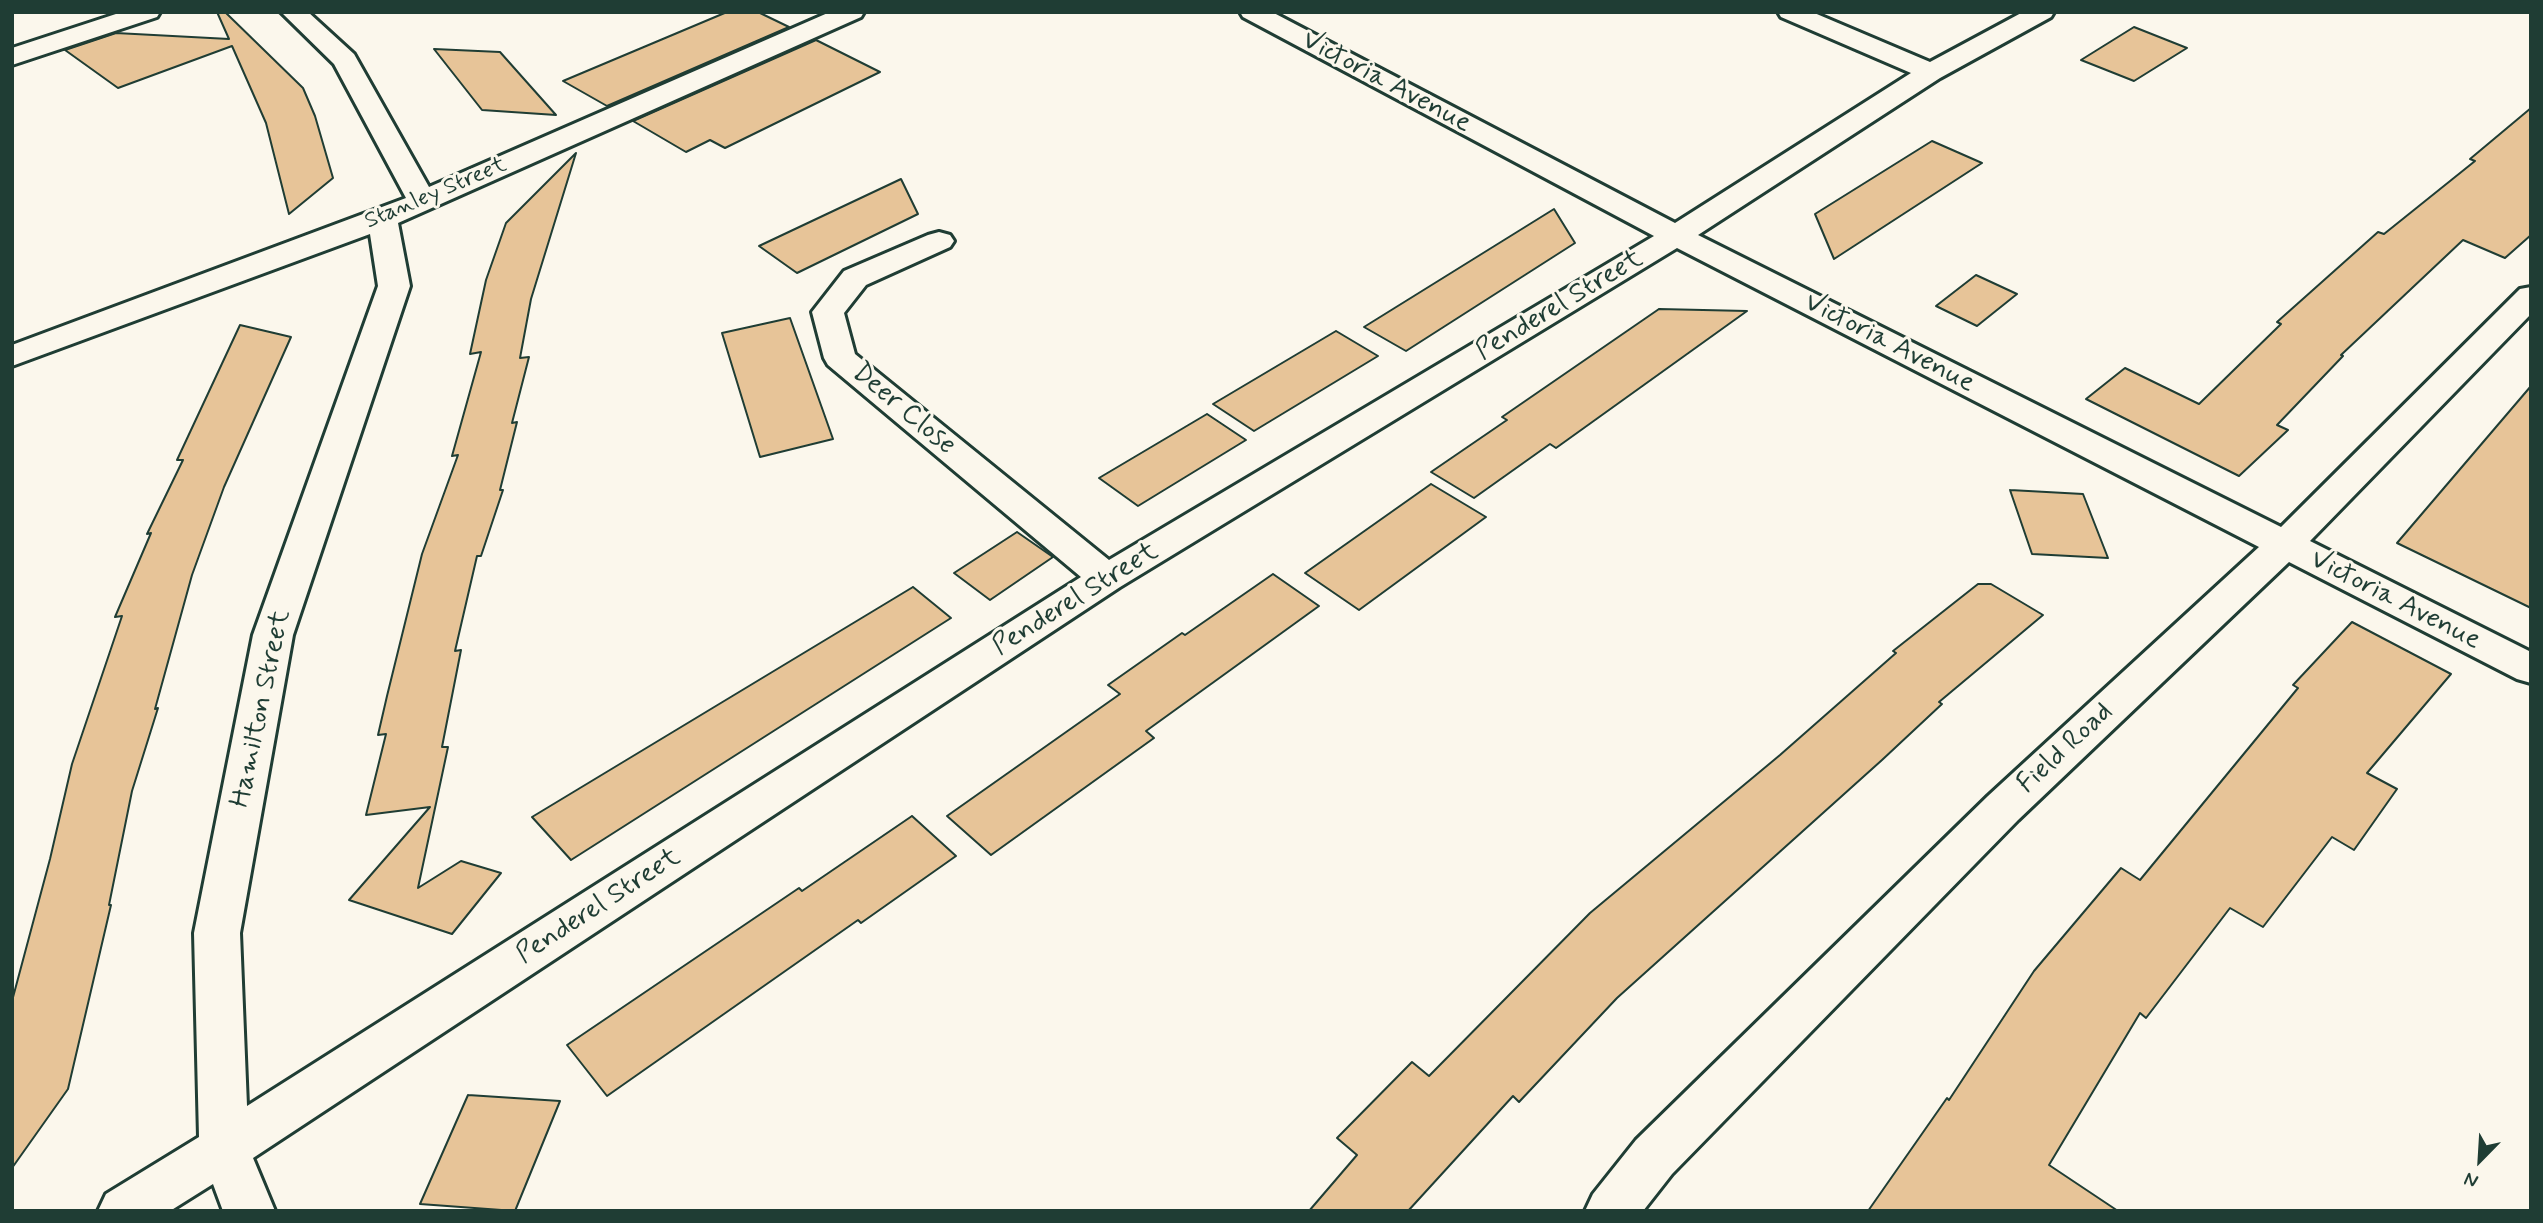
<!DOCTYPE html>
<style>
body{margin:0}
#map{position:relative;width:2543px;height:1223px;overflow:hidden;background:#fbf7ec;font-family:Mynerve,sans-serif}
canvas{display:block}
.frame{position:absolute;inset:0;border:14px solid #1f3d34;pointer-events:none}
.north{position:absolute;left:2445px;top:1125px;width:70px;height:70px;-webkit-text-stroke:5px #fbf7ec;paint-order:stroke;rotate:204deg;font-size:19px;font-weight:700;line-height:28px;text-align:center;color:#1f3d34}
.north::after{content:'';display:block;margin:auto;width:24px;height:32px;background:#1f3d34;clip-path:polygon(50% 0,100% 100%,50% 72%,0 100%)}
</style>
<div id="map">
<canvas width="2543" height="1223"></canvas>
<div class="frame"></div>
<div class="north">N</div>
</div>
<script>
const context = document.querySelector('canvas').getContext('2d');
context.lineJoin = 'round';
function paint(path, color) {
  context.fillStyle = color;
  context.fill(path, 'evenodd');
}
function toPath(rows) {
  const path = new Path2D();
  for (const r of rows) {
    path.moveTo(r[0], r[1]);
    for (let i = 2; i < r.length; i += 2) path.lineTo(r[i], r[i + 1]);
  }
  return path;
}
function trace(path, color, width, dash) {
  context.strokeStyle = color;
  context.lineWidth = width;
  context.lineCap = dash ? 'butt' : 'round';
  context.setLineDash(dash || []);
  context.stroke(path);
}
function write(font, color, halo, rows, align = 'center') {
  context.font = font + ' Mynerve,sans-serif';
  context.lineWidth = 6;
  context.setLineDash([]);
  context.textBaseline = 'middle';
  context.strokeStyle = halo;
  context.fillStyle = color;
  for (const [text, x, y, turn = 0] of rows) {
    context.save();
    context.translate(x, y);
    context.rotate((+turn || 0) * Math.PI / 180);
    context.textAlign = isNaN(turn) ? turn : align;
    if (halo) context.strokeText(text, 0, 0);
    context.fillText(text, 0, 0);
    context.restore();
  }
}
const building = toPath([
 [217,12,225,12,303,88,315,116,333,178,289,214,266,123,232,46,118,88,65,50,116,33,229,39,217,12],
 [727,12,758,12,789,27,607,106,563,81,727,12],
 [2134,27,2187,48,2134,81,2081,60,2134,27],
 [816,40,880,72,725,148,710,140,686,152,633,121,816,40],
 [434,49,500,52,556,115,482,110,434,49],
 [2531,108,2531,235,2505,258,2463,240,2341,355,2343,356,2277,425,2288,430,2239,476,2086,399,2125,368,2199,404,2281,324,2277,322,2378,232,2384,234,2475,161,2470,159,2531,108],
 [1932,141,1982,163,1834,259,1815,214,1932,141],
 [576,153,531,299,520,358,529,357,512,423,517,422,500,490,503,490,481,556,477,556,455,651,461,650,442,747,448,747,418,888,461,861,501,873,452,934,349,900,430,807,366,815,386,734,378,735,387,696,422,554,458,455,452,456,481,352,470,354,486,280,506,223,576,153],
 [901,179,918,214,797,273,759,246,901,179],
 [1554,209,1575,243,1406,351,1364,327,1554,209],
 [1976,275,2017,294,1977,326,1936,306,1976,275],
 [1659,309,1747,311,1556,448,1550,444,1474,498,1431,472,1507,420,1502,417,1659,309],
 [790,318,833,439,760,457,722,333,790,318],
 [240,325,291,337,224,487,192,575,155,709,158,708,132,791,109,905,111,905,68,1089,12,1168,12,1001,50,859,72,764,122,616,115,617,151,533,147,534,183,460,177,460,240,325],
 [1336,331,1378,356,1254,431,1213,404,1336,331],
 [2531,386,2531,608,2397,543,2531,386],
 [1207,414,1246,440,1138,506,1099,478,1207,414],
 [1431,484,1486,517,1359,610,1305,573,1431,484],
 [2010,490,2083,494,2108,558,2032,554,2010,490],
 [1017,532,1053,557,990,600,954,573,1017,532],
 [1273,574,1319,606,1146,731,1154,738,991,855,947,816,1120,694,1108,685,1182,633,1185,635,1273,574],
 [1978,584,1991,584,2043,615,1939,702,1942,704,1882,760,1617,998,1519,1102,1513,1096,1408,1211,1309,1211,1357,1155,1337,1138,1412,1062,1429,1076,1590,913,1780,755,1896,653,1893,651,1978,584],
 [913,587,951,618,571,860,532,817,913,587],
 [2352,622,2451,674,2367,773,2397,789,2354,850,2332,837,2263,927,2230,908,2146,1018,2140,1013,2049,1165,2118,1211,1868,1211,1947,1098,1949,1100,2034,971,2121,868,2140,880,2298,688,2293,685,2352,622],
 [912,816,956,856,861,923,858,920,607,1096,567,1045,799,888,802,891,912,816],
 [468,1095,560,1101,515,1211,420,1204,468,1095]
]);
paint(building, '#e7c498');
trace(building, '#1f3d34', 2);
const minor = toPath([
 [122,12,160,12,157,17,12,65,12,48,122,12],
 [281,12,308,12,354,54,429,187,830,12,864,12,861,17,398,223,410,286,293,635,240,933,247,1106,1081,577,828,365,824,358,812,312,844,271,928,235,939,232,950,235,954,241,950,247,866,285,844,313,855,354,1109,560,1654,236,1243,17,1240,12,1272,12,1675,223,1911,73,1781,17,1778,12,1812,12,1930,62,2023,12,2054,12,2051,17,1940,78,1698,235,2281,527,2520,289,2531,287,2531,314,2310,541,2531,652,2531,683,2517,679,2289,562,2018,820,1672,1174,1643,1211,1585,1211,1593,1194,1636,1140,1988,796,2259,547,1677,248,1120,587,253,1158,275,1211,223,1211,213,1184,170,1211,98,1211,106,1194,199,1137,194,933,253,635,378,286,370,234,12,366,12,345,406,198,334,64,281,12]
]);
trace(minor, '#1f3d34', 6);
paint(minor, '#fbf7ec');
write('23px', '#1f3d34', '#fbf7ec', [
 ["Stanley Street",436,194,-23]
]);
write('28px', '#1f3d34', '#fbf7ec', [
 ["Victoria Avenue",1386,83,28],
 ["Penderel Street",1560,306,-31],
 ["Victoria Avenue",1889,344,27],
 ["Deer Close",903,410,40],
 ["Penderel Street",1076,600,-32],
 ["Victoria Avenue",2395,601,27],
 ["Hamilton Street",262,709,-78],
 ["Field Road",2066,749,-43],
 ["Penderel Street",599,907,-33]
]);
</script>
